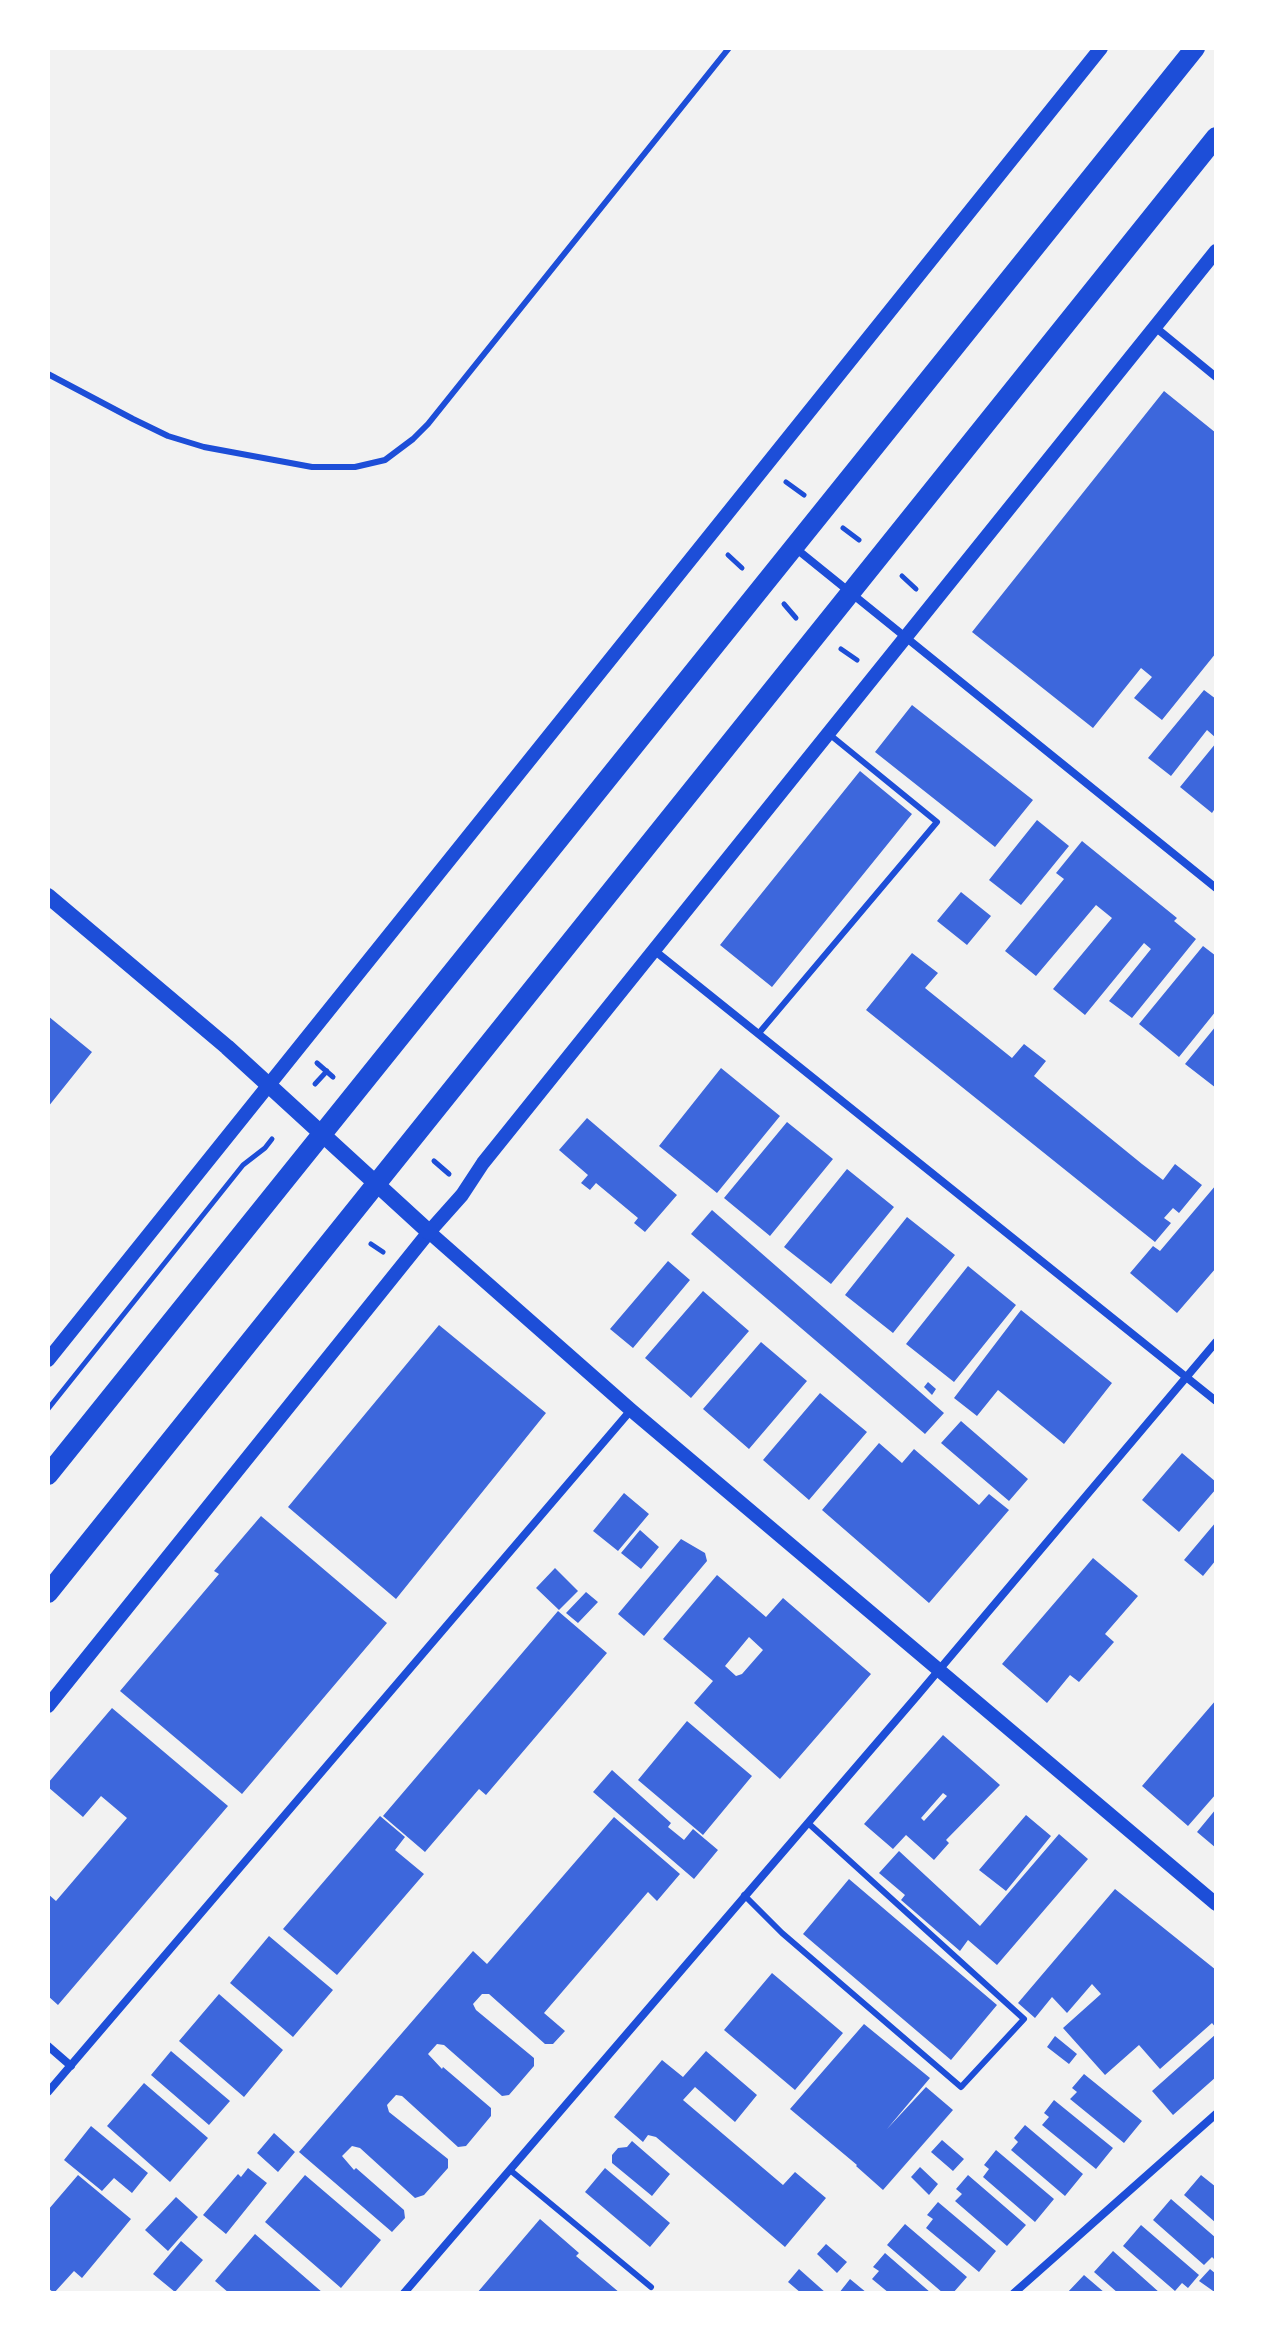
<!DOCTYPE html>
<style>
body{margin:0}
#map{position:relative;width:1264px;height:2341px;overflow:hidden;background:#f2f2f2;font-family:Cabin,sans-serif}
canvas{display:block}
.frame{position:absolute;inset:0;border:50px solid #fff;pointer-events:none}
</style>
<div id="map">
<canvas width="1264" height="2341"></canvas>
<div class="frame"></div>
</div>
<script>
const context = document.querySelector('canvas').getContext('2d');
context.lineJoin = 'round';
function paint(path, color) {
  context.fillStyle = color;
  context.fill(path, 'evenodd');
}
function toPath(rows) {
  const path = new Path2D();
  for (const r of rows) {
    path.moveTo(r[0], r[1]);
    for (let i = 2; i < r.length; i += 2) path.lineTo(r[i], r[i + 1]);
  }
  return path;
}
function trace(path, color, width, dash) {
  context.strokeStyle = color;
  context.lineWidth = width;
  context.lineCap = dash ? 'butt' : 'round';
  context.setLineDash(dash || []);
  context.stroke(path);
}
paint(toPath([
 [1164,391,1216,433,1216,653,1162,720,1134,698,1152,677,1141,668,1093,728,972,632],
 [1204,690,1216,699,1216,738,1207,730,1171,776,1148,758],
 [912,705,1033,800,995,847,875,752],
 [1216,743,1216,812,1214,810,1212,813,1180,787],
 [860,771,912,814,772,987,720,945],
 [1037,820,1069,846,1021,905,989,880],
 [1082,841,1177,918,1174,921,1196,939,1132,1018,1109,1001,1151,949,1144,943,1085,1015,1053,989,1112,918,1096,905,1036,976,1005,951,1064,879,1056,873],
 [961,892,991,916,967,945,937,921],
 [1203,946,1216,956,1216,1011,1179,1057,1139,1024],
 [912,953,938,973,925,988,1012,1058,1024,1044,1046,1061,1034,1076,1142,1164,1163,1180,1175,1164,1202,1185,1179,1213,1173,1208,1164,1218,1171,1223,1155,1242,866,1010],
 [48,1016,92,1052,48,1107],
 [1216,1026,1216,1088,1185,1064],
 [721,1068,780,1116,717,1193,659,1146],
 [587,1118,677,1195,645,1232,634,1223,638,1218,596,1183,590,1190,581,1183,588,1175,559,1150],
 [787,1122,833,1159,770,1236,724,1198],
 [847,1169,894,1207,831,1284,784,1247],
 [1216,1185,1216,1268,1177,1313,1130,1273,1153,1246,1160,1251],
 [712,1210,944,1413,925,1434,691,1234],
 [907,1217,955,1255,893,1333,845,1295],
 [668,1261,690,1280,633,1348,610,1329],
 [968,1266,1016,1305,954,1382,906,1344],
 [703,1291,749,1331,691,1398,645,1358],
 [1021,1310,1112,1383,1064,1444,998,1390,977,1416,954,1398],
 [439,1325,546,1413,396,1599,288,1507],
 [761,1342,807,1381,749,1449,703,1409],
 [928,1382,936,1389,932,1395,924,1387],
 [820,1393,867,1432,809,1500,763,1460],
 [961,1421,1028,1479,1009,1501,941,1443],
 [879,1443,902,1463,914,1449,979,1505,989,1494,1009,1510,929,1603,822,1510],
 [1182,1453,1216,1482,1216,1489,1179,1532,1142,1500],
 [624,1493,649,1514,618,1551,593,1531],
 [261,1516,387,1623,242,1794,120,1691,219,1574,214,1571],
 [1216,1522,1216,1560,1203,1576,1184,1560],
 [640,1530,659,1547,641,1569,621,1553],
 [681,1539,705,1553,707,1561,644,1636,618,1614],
 [1093,1558,1138,1596,1105,1634,1114,1642,1079,1682,1070,1675,1047,1703,1002,1664],
 [555,1568,578,1591,559,1610,536,1588],
 [717,1575,766,1617,783,1598,871,1674,780,1779,694,1703,713,1681,663,1639],
 [749,1637,763,1650,742,1674,736,1676,725,1666],
 [586,1592,598,1602,578,1623,566,1613],
 [558,1611,607,1653,486,1795,479,1789,425,1852,383,1816],
 [1216,1700,1216,1794,1188,1826,1142,1786],
 [112,1708,228,1806,58,2005,48,1996,48,1894,56,1901,127,1818,101,1796,83,1817,48,1787,48,1783],
 [687,1721,752,1776,703,1835,638,1780],
 [943,1735,1000,1785,946,1840,949,1843,934,1860,906,1835,893,1849,864,1824],
 [943,1793,947,1796,924,1821,921,1818],
 [612,1770,671,1823,668,1827,684,1840,693,1829,718,1850,694,1879,593,1792],
 [1216,1809,1216,1848,1197,1832],
 [1026,1815,1051,1836,1006,1891,979,1870],
 [380,1816,405,1837,395,1850,424,1874,337,1975,283,1929],
 [614,1817,680,1874,657,1901,648,1892,544,2013,565,2031,553,2044,545,2044,489,1994,482,1994,473,2004,476,2010,534,2058,534,2066,509,2095,502,2096,444,2045,437,2044,428,2054,442,2069,443,2067,491,2108,491,2116,466,2146,458,2147,402,2096,396,2095,387,2105,389,2112,448,2159,448,2168,424,2195,415,2198,360,2148,352,2146,342,2156,354,2170,356,2168,404,2210,405,2218,392,2232,299,2152,473,1951,487,1964],
 [1059,1834,1088,1859,997,1965,968,1940,960,1951,901,1900,905,1895,879,1873,899,1851,980,1926],
 [849,1879,997,2005,951,2060,803,1934],
 [1115,1889,1216,1970,1216,2028,1212,2023,1160,2069,1139,2045,1105,2075,1063,2028,1101,1994,1092,1984,1067,2013,1052,1997,1035,2018,1018,2003],
 [269,1936,333,1990,293,2037,230,1983],
 [772,1973,843,2033,795,2090,724,2030],
 [219,1994,283,2050,244,2097,179,2041],
 [864,2024,930,2078,887,2129,926,2087,953,2110,883,2190,856,2166,857,2165,790,2109],
 [1216,2034,1216,2077,1173,2115,1152,2091],
 [1055,2036,1077,2054,1069,2064,1047,2047],
 [171,2051,230,2101,209,2125,151,2075],
 [706,2051,757,2095,735,2122,695,2087,683,2100,783,2185,795,2172,826,2198,785,2247,656,2137,648,2135,643,2142,614,2117,662,2060,683,2077],
 [1084,2074,1142,2121,1124,2143,1070,2099,1077,2092,1072,2088],
 [144,2083,208,2138,170,2182,107,2126],
 [1054,2100,1113,2148,1096,2169,1042,2125,1049,2117,1044,2113],
 [1025,2125,1083,2174,1065,2196,1011,2150,1018,2142,1014,2138],
 [91,2126,148,2173,132,2193,114,2178,102,2191,64,2160],
 [274,2133,295,2152,278,2172,257,2153],
 [942,2140,964,2159,953,2171,931,2152],
 [632,2141,670,2174,652,2196,612,2163,612,2155,618,2148,627,2147],
 [996,2150,1054,2199,1035,2222,983,2177,989,2169,984,2165],
 [920,2167,938,2184,929,2195,911,2177],
 [248,2168,267,2183,226,2234,203,2215,238,2174,241,2177],
 [605,2168,670,2223,650,2247,585,2192],
 [78,2175,131,2219,82,2278,74,2271,54,2293,48,2288,48,2210],
 [305,2175,381,2240,341,2288,265,2222],
 [968,2175,1026,2225,1007,2246,955,2201,962,2194,956,2189],
 [1201,2175,1216,2187,1216,2223,1184,2195],
 [176,2197,198,2217,168,2251,145,2230],
 [1171,2199,1216,2238,1216,2261,1212,2257,1204,2265,1153,2220],
 [938,2202,996,2251,979,2272,926,2228,933,2219,927,2215],
 [540,2219,579,2253,576,2256,620,2293,477,2293],
 [905,2224,967,2277,953,2293,943,2293,887,2245],
 [1141,2225,1199,2275,1188,2288,1182,2283,1175,2291,1123,2246],
 [255,2234,323,2293,229,2293,215,2281],
 [181,2241,203,2260,175,2292,153,2274],
 [826,2244,847,2262,837,2273,817,2254],
 [1113,2251,1160,2293,1118,2293,1094,2272],
 [885,2253,931,2293,889,2293,872,2279,879,2271,873,2267],
 [799,2269,826,2293,801,2293,788,2282],
 [1210,2269,1216,2274,1216,2293,1199,2281],
 [1084,2275,1105,2293,1067,2293],
 [850,2279,867,2293,839,2293]
]), '#3d67dc');
trace(toPath([
 [786,482,804,495],
 [843,528,859,540],
 [728,555,742,568],
 [902,576,916,589],
 [784,604,796,618],
 [841,649,857,660],
 [317,1063,333,1077],
 [315,1084,327,1071],
 [434,1161,449,1174],
 [371,1244,383,1252],
 [48,1409,243,1165,265,1148,272,1139]
]), '#1d4ed8', 5);
trace(toPath([
 [48,374,133,419,168,436,204,447,312,467,355,467,385,460,413,439,428,424,729,48],
 [759,1033,937,822,829,734],
 [744,1895,782,1933,961,2087,1024,2019,808,1823],
 [510,2170,651,2287]
]), '#1d4ed8', 6);
trace(toPath([
 [1155,327,1216,377],
 [794,547,1216,888],
 [655,951,1216,1401],
 [48,2046,71,2066],
 [48,2092,631,1410],
 [404,2293,917,1696,1216,1342],
 [1014,2293,1216,2114]
]), '#1d4ed8', 8);
trace(toPath([
 [429,1232,631,1410,1216,1904],
 [48,1360,1101,48],
 [48,1706,429,1232,462,1195,483,1163,1216,251]
]), '#1d4ed8', 14);
trace(toPath([
 [48,896,227,1047,429,1232]
]), '#1d4ed8', 16);
trace(toPath([
 [48,1475,1195,48],
 [48,1593,1216,137]
]), '#1d4ed8', 20);
</script>
